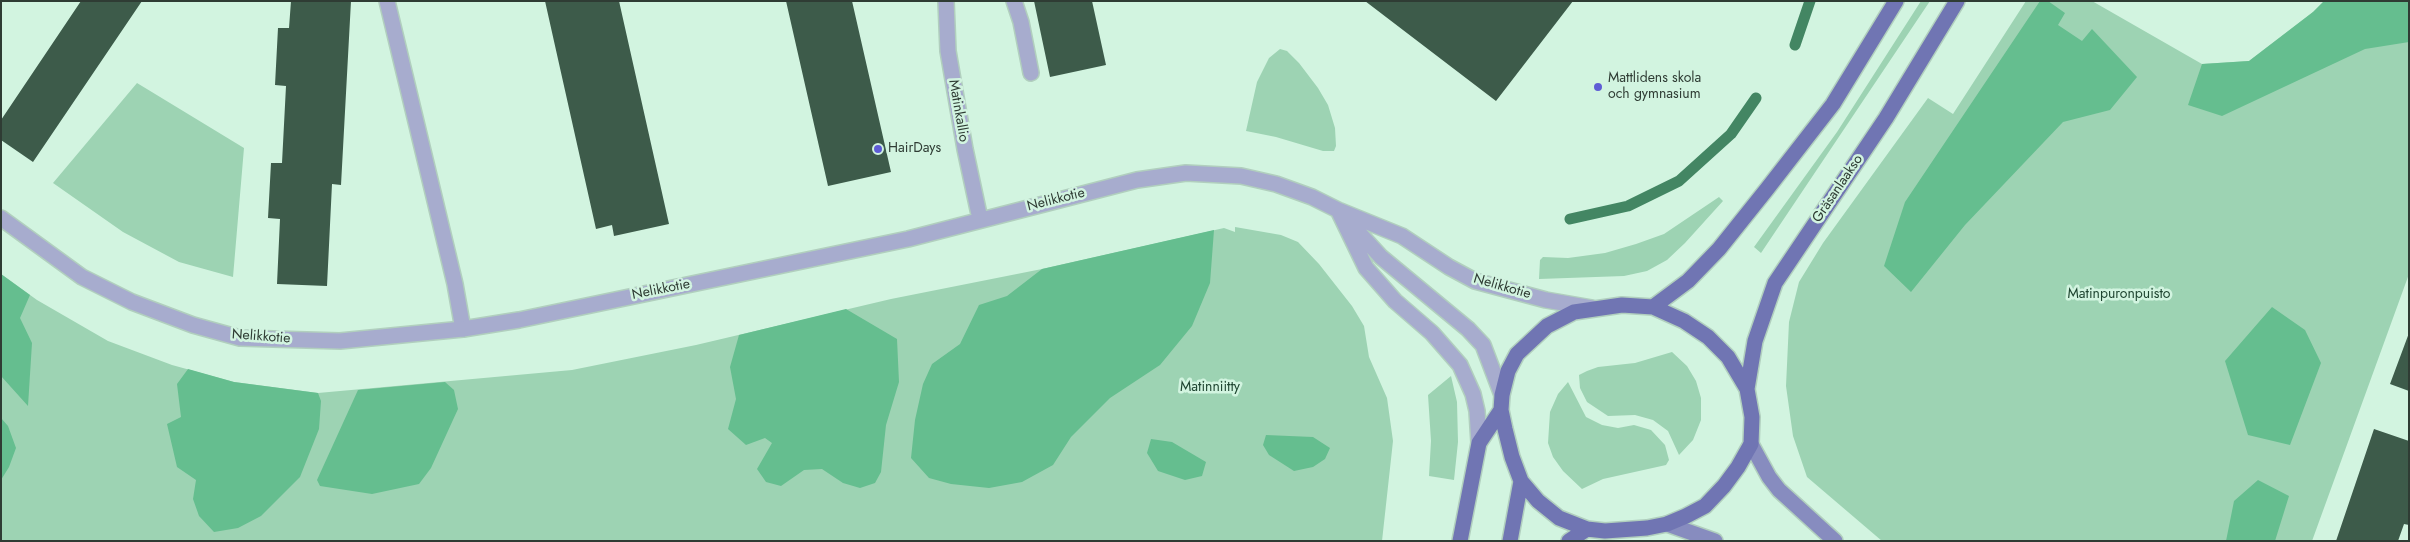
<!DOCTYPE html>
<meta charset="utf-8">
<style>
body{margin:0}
#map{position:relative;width:2410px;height:542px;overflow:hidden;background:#d2f4e0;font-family:Jost,sans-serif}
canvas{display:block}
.frame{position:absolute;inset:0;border:2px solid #2f3c34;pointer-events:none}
</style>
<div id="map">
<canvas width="2410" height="542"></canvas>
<div class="frame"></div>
</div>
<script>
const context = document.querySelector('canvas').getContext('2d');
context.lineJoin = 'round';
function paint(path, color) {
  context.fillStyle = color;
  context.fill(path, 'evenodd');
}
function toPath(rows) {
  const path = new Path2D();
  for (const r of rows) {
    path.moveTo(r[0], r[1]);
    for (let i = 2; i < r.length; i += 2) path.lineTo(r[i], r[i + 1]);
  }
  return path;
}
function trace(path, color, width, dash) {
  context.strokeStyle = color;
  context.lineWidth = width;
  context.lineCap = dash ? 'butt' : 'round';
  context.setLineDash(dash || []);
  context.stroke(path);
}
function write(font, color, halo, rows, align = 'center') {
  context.font = font + ' Jost,sans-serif';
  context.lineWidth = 5;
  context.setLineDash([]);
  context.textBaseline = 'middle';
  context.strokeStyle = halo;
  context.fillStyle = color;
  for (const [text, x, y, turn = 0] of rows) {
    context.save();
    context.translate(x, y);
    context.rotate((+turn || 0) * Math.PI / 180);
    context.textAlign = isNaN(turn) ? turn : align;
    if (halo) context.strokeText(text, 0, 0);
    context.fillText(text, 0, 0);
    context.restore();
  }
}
paint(toPath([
 [1921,1,1930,1,1761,253,1754,247,1837,132],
 [2026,1,2092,1,2202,64,2249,61,2313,12,2324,1,2409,1,2409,274,2312,541,1882,541,1807,477,1793,436,1786,386,1789,322,1799,282,1823,243,1928,98,1953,114],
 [1280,49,1287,51,1299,63,1318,88,1328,105,1335,128,1336,146,1334,151,1323,151,1276,137,1246,131,1257,82,1269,58],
 [137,83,244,148,233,277,179,262,123,232,53,183],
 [1719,197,1723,201,1685,243,1667,260,1647,271,1624,276,1539,279,1540,260,1543,257,1568,258,1605,253,1636,244,1664,234],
 [1235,227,1281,235,1298,242,1319,264,1352,306,1364,326,1369,357,1387,398,1393,441,1382,541,1,541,1,274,37,300,108,341,172,365,234,382,318,393,572,370,696,345,891,299,1042,269,1224,228,1235,232],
 [1672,352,1687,366,1696,381,1701,398,1701,420,1693,440,1679,455,1668,431,1653,420,1635,415,1608,416,1587,402,1580,388,1579,375,1587,371,1598,367,1635,363],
 [1451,376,1457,402,1458,442,1454,480,1429,476,1431,441,1428,395],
 [1568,382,1586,417,1602,425,1618,428,1634,425,1651,430,1665,445,1669,460,1666,465,1603,479,1582,489,1563,471,1553,457,1548,443,1550,412,1558,394]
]), '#9dd3b3');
paint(toPath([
 [2040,1,2048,1,2065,13,2058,25,2082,41,2092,29,2137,77,2110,110,2063,122,1965,225,1911,292,1884,266,1905,202],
 [2324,1,2409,1,2409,42,2365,49,2222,116,2188,105,2202,64,2249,61,2313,12],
 [1214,230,1210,283,1192,326,1160,365,1110,398,1071,437,1053,465,1022,482,989,488,951,484,929,478,911,458,915,420,923,384,932,364,960,344,979,305,1007,296,1042,269],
 [1,274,30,295,20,318,32,343,28,406,1,376],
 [2272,307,2305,330,2321,363,2290,445,2248,435,2225,361],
 [846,309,897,339,899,382,886,425,881,472,875,483,860,488,843,483,822,469,804,470,781,486,766,482,757,469,772,443,765,438,746,445,728,429,736,399,730,367,739,335],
 [188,369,234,382,318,393,321,401,319,429,300,477,261,516,238,528,214,532,199,516,193,499,196,480,177,467,167,424,181,417,177,384],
 [445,382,454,390,458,409,431,468,419,484,372,494,320,486,317,480,358,390],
 [1,418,8,426,16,448,9,467,1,480],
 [1266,435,1313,437,1330,448,1325,459,1313,467,1294,471,1269,455,1263,445],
 [1151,439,1172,442,1206,462,1202,476,1185,480,1158,471,1147,453],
 [2258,480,2289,496,2275,541,2226,541,2234,501]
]), '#65be8f');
trace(toPath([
 [1795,45,1810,1],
 [1570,219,1628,206,1679,181,1731,134,1756,98]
]), '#438663', 11);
paint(toPath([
 [81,1,142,1,33,162,1,140,1,120],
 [291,1,351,1,341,185,332,184,327,286,277,284,280,219,268,218,271,163,282,163,286,86,275,85,278,28,289,28],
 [545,1,619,1,669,224,614,236,612,225,596,229],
 [786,1,852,1,891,172,828,186],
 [1034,1,1092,1,1106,65,1050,77],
 [1365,1,1573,1,1496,101],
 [2409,333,2409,391,2390,384],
 [2374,429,2409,441,2409,525,2404,524,2398,541,2336,541]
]), '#3d5b4a');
const lane = toPath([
 [387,1,455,284,463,329],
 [1014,1,1021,22,1031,73]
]);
const street = toPath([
 [946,1,948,51,965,149,980,219],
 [1338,210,1366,268,1395,301,1432,333,1460,365,1473,394,1477,411,1479,443],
 [1,218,82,277,132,302,193,325,240,338,340,341,463,329,519,320,908,239,1137,180,1186,173,1241,176,1276,184,1312,197,1338,210,1402,236,1449,267,1475,281,1546,300,1592,308],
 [1349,222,1381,257,1468,329,1483,345,1502,395]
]);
const secondary = toPath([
 [1751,444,1769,477,1779,490,1835,541],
 [1667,524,1715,541]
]);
const primary = toPath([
 [1622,305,1653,307,1684,321,1708,337,1728,357,1747,389,1752,417,1751,444,1738,467,1724,486,1705,506,1686,516,1667,524,1647,528,1605,531,1587,529,1559,518,1538,501,1521,481,1512,457,1505,429,1501,410,1502,395,1508,371,1517,354,1547,326,1574,312,1622,305],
 [1653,307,1688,281,1719,249,1767,189,1833,104,1896,1],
 [1747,389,1755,341,1775,283,1886,118,1957,1],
 [1460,541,1479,443,1501,410],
 [1510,541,1521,481],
 [1569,541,1587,529]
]);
trace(lane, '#b1cfbe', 18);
trace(street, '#b1cfbe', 18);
trace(secondary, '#b1cfbe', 18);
trace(primary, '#b1cfbe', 18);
trace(lane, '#a7acce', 15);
trace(street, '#a7acce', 15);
trace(secondary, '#878cbf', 15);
trace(primary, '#7075b3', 15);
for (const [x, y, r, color] of [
 [1598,87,5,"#5e5cd5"],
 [878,149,5,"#5e5cd5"]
]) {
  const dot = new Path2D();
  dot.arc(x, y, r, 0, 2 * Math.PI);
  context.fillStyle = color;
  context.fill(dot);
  trace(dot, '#d2f4e0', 2);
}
write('14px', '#2f3c34', '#d2f4e0', [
 ["Mattlidens skola",1608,79],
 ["och gymnasium",1608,95],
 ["HairDays",888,149]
], 'left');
write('14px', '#2f3c34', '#d2f4e0', [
 ["Matinkallio",958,111,80],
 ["Gräsanlaakso",1838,189,-56],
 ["Nelikkotie",1056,200,-14],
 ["Nelikkotie",1502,287,16],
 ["Nelikkotie",661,290,-11],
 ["Nelikkotie",261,337,4]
]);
write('14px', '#1e4430', '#d2f4e0', [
 ["Matinpuronpuisto",2119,295],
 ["Matinniitty",1210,388]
]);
</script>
